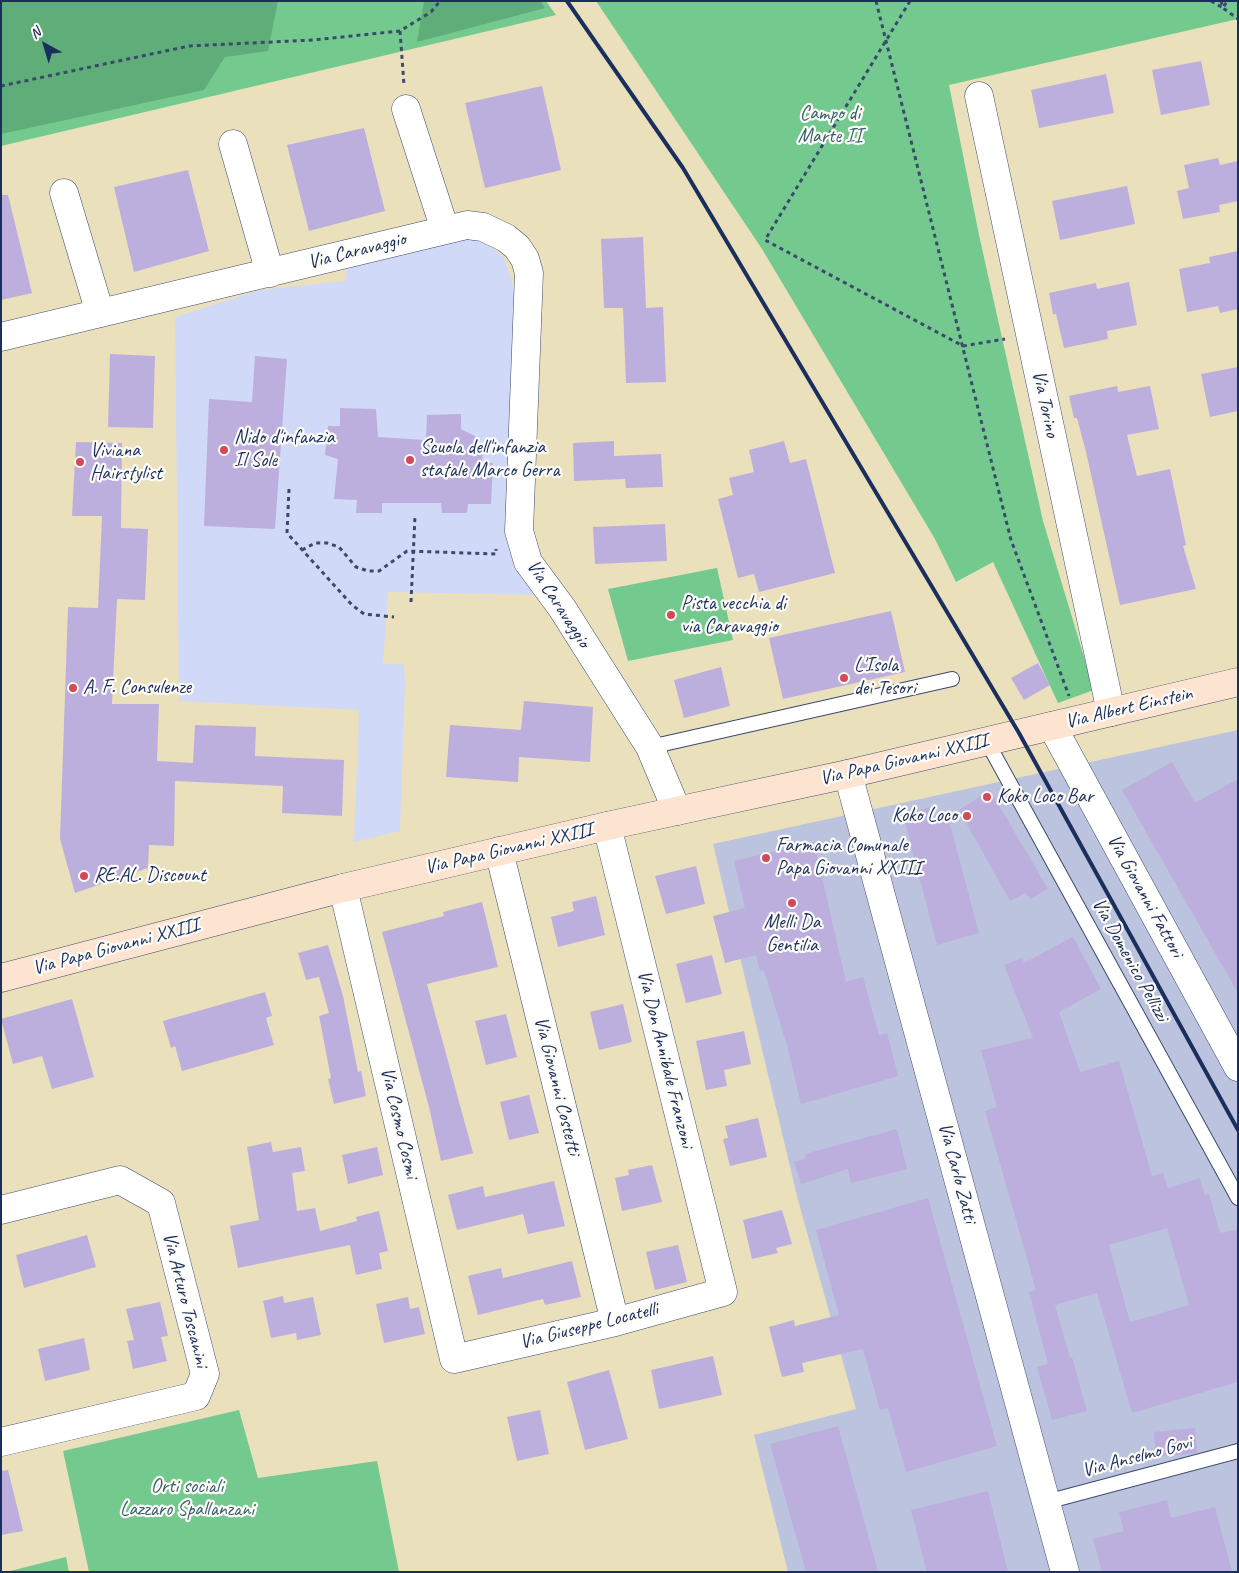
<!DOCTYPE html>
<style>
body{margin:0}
#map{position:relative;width:1239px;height:1573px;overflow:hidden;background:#ebe0bc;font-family:Caveat,sans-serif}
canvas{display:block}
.frame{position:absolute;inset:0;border:2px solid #1b2f5e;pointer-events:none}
.north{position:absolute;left:20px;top:20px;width:50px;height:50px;-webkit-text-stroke:4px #fdfcf7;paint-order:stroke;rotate:321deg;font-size:14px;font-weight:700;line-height:20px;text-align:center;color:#1b2f5e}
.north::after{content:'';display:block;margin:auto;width:18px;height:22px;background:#1b2f5e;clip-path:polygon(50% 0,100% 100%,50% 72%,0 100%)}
</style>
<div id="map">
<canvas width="1239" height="1573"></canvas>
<div class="frame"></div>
<div class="north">N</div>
</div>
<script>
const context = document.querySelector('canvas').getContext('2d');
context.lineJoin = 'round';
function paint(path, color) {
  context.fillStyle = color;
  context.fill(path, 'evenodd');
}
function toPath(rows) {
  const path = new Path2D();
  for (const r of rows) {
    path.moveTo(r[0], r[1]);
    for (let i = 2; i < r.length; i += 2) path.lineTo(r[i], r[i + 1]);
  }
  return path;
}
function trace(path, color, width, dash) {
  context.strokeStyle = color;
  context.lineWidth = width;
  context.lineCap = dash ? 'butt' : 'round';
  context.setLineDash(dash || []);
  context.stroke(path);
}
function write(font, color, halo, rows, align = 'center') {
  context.font = font + ' Caveat,sans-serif';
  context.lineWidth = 4.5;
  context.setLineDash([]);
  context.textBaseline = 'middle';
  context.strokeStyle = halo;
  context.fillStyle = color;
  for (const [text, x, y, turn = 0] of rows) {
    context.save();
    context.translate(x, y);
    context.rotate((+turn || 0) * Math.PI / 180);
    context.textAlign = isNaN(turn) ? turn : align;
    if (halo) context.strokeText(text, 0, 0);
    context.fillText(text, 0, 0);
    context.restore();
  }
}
paint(toPath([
 [470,237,493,248,504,258,512,282,516,307,511,550,542,595,388,592,383,664,404,664,405,683,400,831,354,842,359,710,179,701,175,317,260,290,345,281,348,265]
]), '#d1d9f9');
paint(toPath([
 [1238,730,1238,1572,788,1572,754,1435,856,1409,798,1200,713,844]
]), '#bbc3de');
paint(toPath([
 [1,1,546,1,556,15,1,146],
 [596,1,1238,1,1238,19,949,85,979,235,1043,521,1094,690,1058,703,993,562,956,582,935,539,762,249],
 [717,568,733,640,628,661,608,589],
 [239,1410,258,1478,377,1461,399,1572,89,1572,63,1451],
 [66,1557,69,1572,10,1572,10,1571]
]), '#74ca8e');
paint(toPath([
 [1,1,278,1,268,51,225,57,204,90,1,134],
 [424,1,540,1,545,8,417,42]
]), '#5fae79');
paint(toPath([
 [1201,61,1210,105,1161,115,1152,70],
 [1106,74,1114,113,1039,128,1031,90],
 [542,86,561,170,485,188,465,103],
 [364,128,385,211,309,231,287,145],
 [1218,158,1220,165,1238,161,1238,201,1219,205,1220,212,1183,219,1177,191,1189,188,1184,165],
 [188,170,209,251,134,272,114,187],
 [1127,186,1135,224,1060,240,1052,201],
 [1,195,8,195,32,293,1,300],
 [643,237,646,308,663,307,666,382,626,383,623,308,604,308,601,239],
 [1238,251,1238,309,1220,313,1218,306,1187,312,1179,269,1210,263,1209,257],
 [1129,282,1137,325,1107,331,1108,339,1064,348,1056,314,1053,314,1049,293,1096,283,1097,289],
 [110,354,155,356,153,428,108,427],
 [255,356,287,359,275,529,204,526,209,399,252,402],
 [1238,367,1238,411,1210,417,1201,374],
 [1117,386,1118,392,1150,386,1159,429,1127,435,1137,476,1170,469,1186,545,1183,546,1196,589,1120,605,1086,452,1077,418,1074,418,1069,396],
 [340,408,376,409,378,437,426,440,427,415,461,414,461,429,475,436,483,449,482,462,493,463,491,504,468,504,467,513,442,513,441,503,382,503,382,513,356,513,357,500,334,499,338,459,325,455,328,426,340,426],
 [614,441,614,456,661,454,663,487,626,488,625,479,574,481,573,443],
 [784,441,790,463,806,459,835,573,759,592,754,574,738,578,718,499,733,495,729,478,754,472,749,450],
 [76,442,122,443,121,528,148,529,145,600,117,599,112,704,159,704,157,761,193,763,195,725,256,727,255,756,344,760,342,816,282,813,283,786,175,781,174,846,149,845,148,868,75,893,60,839,68,607,98,608,102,516,72,516],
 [665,524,667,561,595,564,593,527],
 [891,611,905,672,783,699,769,638],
 [1038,663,1050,685,1024,700,1011,678],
 [721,667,730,706,684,718,674,680],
 [524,701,593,707,590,762,519,757,518,782,446,777,450,725,521,730],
 [1172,762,1195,803,1238,779,1238,993,1122,790],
 [990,790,1048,889,1030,899,1026,893,1010,901,959,810],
 [930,807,935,825,948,817,979,933,937,945,903,815],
 [814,842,846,982,863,977,879,1035,887,1033,898,1076,801,1104,788,1049,764,970,760,971,756,955,725,963,713,916,745,908,734,861],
 [696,866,705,904,666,914,655,876],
 [596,896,605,935,558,947,551,917,574,911,572,902],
 [482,902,498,967,427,984,473,1153,441,1161,429,1107,382,932,444,916,443,912],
 [1073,937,1101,989,1059,1012,1080,1072,1119,1061,1152,1176,1163,1173,1168,1188,1200,1178,1205,1196,1209,1194,1220,1233,1238,1229,1238,1382,1132,1413,1097,1293,1055,1305,1070,1358,1072,1357,1087,1411,1052,1420,1037,1367,1048,1364,1029,1292,1036,1290,985,1111,997,1107,981,1050,1033,1038,1004,965,1022,958,1024,963],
 [1167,1228,1189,1305,1130,1322,1109,1245],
 [328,945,343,996,358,1072,361,1071,366,1096,334,1104,328,1079,331,1078,319,1016,329,1013,319,977,306,980,298,953],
 [712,955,722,994,686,1003,676,964],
 [265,992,272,1016,266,1018,274,1045,182,1071,175,1046,171,1048,163,1021],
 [72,999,94,1077,52,1089,42,1056,13,1064,1,1019],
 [623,1004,632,1042,599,1050,590,1012],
 [506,1014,517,1057,486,1065,475,1021],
 [744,1031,751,1064,724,1070,727,1086,706,1090,696,1041],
 [529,1095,539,1133,509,1140,500,1102],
 [758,1118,767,1157,730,1166,723,1139,728,1138,725,1126],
 [897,1129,907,1169,851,1183,848,1169,801,1184,794,1162,806,1158,805,1154],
 [271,1142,273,1152,301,1147,305,1171,292,1173,297,1211,315,1208,320,1231,357,1221,356,1217,379,1211,388,1251,379,1253,382,1269,356,1275,350,1245,238,1268,230,1226,259,1220,247,1147],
 [377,1147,383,1175,348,1184,342,1155],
 [652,1165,662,1202,622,1211,615,1178,629,1175,628,1170],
 [554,1181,565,1226,528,1234,523,1214,457,1230,448,1195,483,1186,485,1197],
 [928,1198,997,1446,906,1472,888,1408,880,1410,863,1349,802,1363,804,1372,782,1377,769,1327,794,1320,795,1326,839,1315,816,1230],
 [782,1210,792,1244,776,1248,778,1253,752,1259,743,1220],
 [87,1235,96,1267,24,1288,16,1255],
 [678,1245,687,1282,655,1290,646,1252],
 [572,1261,581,1297,545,1305,543,1299,478,1315,468,1276,501,1268,503,1278],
 [283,1296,284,1303,313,1297,321,1335,297,1340,296,1333,271,1338,263,1301],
 [408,1297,410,1309,419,1307,425,1334,384,1343,376,1304],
 [160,1302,168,1336,161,1337,167,1361,133,1369,127,1341,134,1340,126,1309],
 [84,1338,90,1370,45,1381,38,1349],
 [713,1356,722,1395,659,1409,651,1370],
 [609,1370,628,1439,585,1450,567,1382],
 [540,1410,549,1454,517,1461,507,1417],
 [838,1426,868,1535,878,1572,806,1572,801,1554,770,1444],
 [1195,1428,1197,1453,1156,1457,1154,1432],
 [8,1470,23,1531,1,1535,1,1471],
 [988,1491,1008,1572,927,1572,911,1510],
 [1167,1500,1171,1518,1215,1507,1232,1572,1102,1572,1093,1539,1124,1531,1119,1512]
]), '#bdafdd');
const service = toPath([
 [986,740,1238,1198],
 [650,747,952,679],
 [1046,1502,1238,1451]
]);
const minor = toPath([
 [979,96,1111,712],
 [406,109,445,230],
 [233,144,270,273],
 [64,193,100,313],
 [1,337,467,225,483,227,506,238,517,247,525,259,529,273,519,531,528,562,562,608,650,747,677,811],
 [1052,726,1238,1067],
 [848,774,1065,1572],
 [499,851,615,1322],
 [343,888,454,1359,615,1322,723,1292,607,826],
 [1,1210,120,1180,161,1203,205,1374,196,1396,1,1442]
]);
const secondary = toPath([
 [1,978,343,888,607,826,848,774,1238,682]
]);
trace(service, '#3a4a6c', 16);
trace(minor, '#3a4a6c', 29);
trace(secondary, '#3a4a6c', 29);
trace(toPath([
 [876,1,1011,540,1069,696],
 [910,1,765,240,963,346,1005,339],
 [1211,1,1223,8,1227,1],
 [1221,1,1223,8,1238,19],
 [400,31,404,85],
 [1,86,189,46,313,40,400,31,431,12,440,1],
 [289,489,287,533,352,605,364,614,394,617],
 [302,550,315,543,327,543,339,547,356,567,368,571,379,571,407,551,496,554,496,549],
 [411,602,415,516]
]), '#3a4a6c', 3, [4, 4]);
trace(service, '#fff', 14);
trace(minor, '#fff', 28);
trace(secondary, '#fde4d1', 28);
trace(toPath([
 [567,1,683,168,1019,733,1238,1130]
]), '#1b2f5e', 4);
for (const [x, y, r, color] of [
 [224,450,5,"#d1495b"],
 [410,460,5,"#d1495b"],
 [80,462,5,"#d1495b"],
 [671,615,5,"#d1495b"],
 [844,678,5,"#d1495b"],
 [73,688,5,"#d1495b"],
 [987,797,5,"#d1495b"],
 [967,816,5,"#d1495b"],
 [766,858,5,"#d1495b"],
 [84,876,5,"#d1495b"],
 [792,903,5,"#d1495b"]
]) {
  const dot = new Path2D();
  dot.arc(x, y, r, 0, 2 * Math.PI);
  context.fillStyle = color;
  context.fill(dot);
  trace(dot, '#fdfcf7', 2);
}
write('20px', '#365e6c', '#fdfcf7', [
 ["Campo di",830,114],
 ["Marte II",830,137],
 ["Orti sociali",187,1487],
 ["Lazzaro Spallanzani",187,1510]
]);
write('20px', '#1b2f5e', '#fdfcf7', [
 ["Via Caravaggio",357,251,-14],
 ["Via Torino",1045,404,78],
 ["Via Caravaggio",558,604,57],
 ["Via Albert Einstein",1129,708,-13],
 ["Via Papa Giovanni XXIII",904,760,-13],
 ["Via Papa Giovanni XXIII",509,849,-13],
 ["Via Giovanni Fattori",1145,896,61],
 ["Via Papa Giovanni XXIII",116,947,-15],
 ["Via Domenico Pellizzi",1130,960,61],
 ["Via Don Annibale Franzoni",665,1059,76],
 ["Via Giovanni Costetti",557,1086,76],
 ["Via Cosmo Cosmi",399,1123,77],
 ["Via Carlo Zatti",957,1173,75],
 ["Via Arturo Toscanini",185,1300,76],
 ["Via Giuseppe Locatelli",589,1326,-14],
 ["Via Anselmo Govi",1137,1457,-15]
]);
write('20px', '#1b2f5e', '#fdfcf7', [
 ["Nido d'infanzia",234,438],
 ["Il Sole",234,461],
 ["Scuola dell'infanzia",420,448],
 ["statale Marco Gerra",420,471],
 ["Viviana",90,451],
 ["Hairstylist",90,474],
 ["Pista vecchia di",681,604],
 ["via Caravaggio",681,627],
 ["L'Isola",854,666],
 ["dei Tesori",854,689],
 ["A. F. Consulenze",83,688],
 ["Koko Loco Bar",997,797],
 ["Koko Loco",957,816,"right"],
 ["Farmacia Comunale",776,846],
 ["Papa Giovanni XXIII",776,869],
 ["RE.AL. Discount",94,876],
 ["Melli Da",792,923,"center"],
 ["Gentilia",792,946,"center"]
], 'left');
</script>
